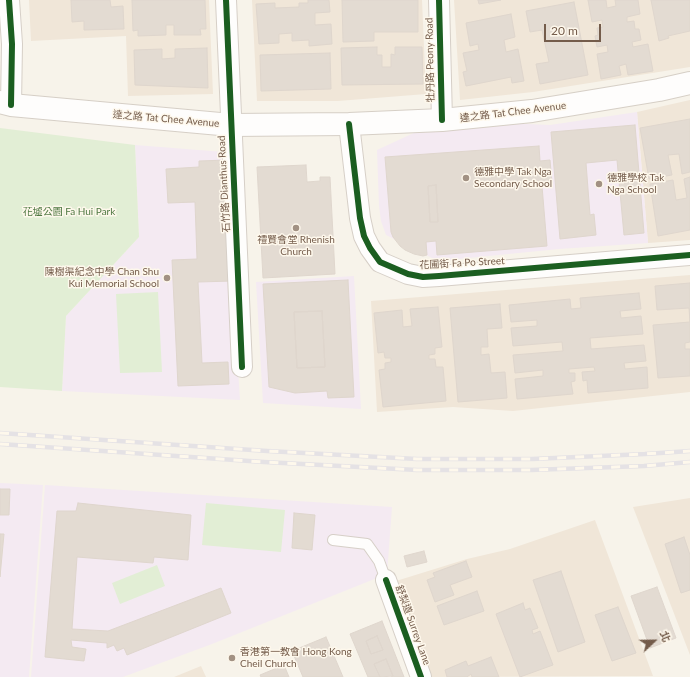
<!DOCTYPE html>
<meta charset="utf-8">
<style>
body{margin:0}
#map{position:relative;width:690px;height:677px;overflow:hidden;background:#f7f3ea;font-family:Lato,"Noto Sans TC",sans-serif}
canvas{display:block}
.north{position:absolute;left:634px;top:621px;width:40px;height:40px;-webkit-text-stroke:3px #fef8ec;paint-order:stroke;rotate:68deg;font-size:11px;font-weight:700;line-height:16px;text-align:center;color:#745c4b}
.north::after{content:'';display:block;margin:auto;width:14px;height:18px;background:#745c4b;clip-path:polygon(50% 0,100% 100%,50% 72%,0 100%)}
.scale{position:absolute;left:544px;top:24px;width:57px;height:18px;box-sizing:border-box;border:2px solid #745c4b;border-top:0;padding-left:5px;font-size:12px;line-height:14px;white-space:nowrap;color:#745c4b;-webkit-text-stroke:3px #fef8ec;paint-order:stroke}
</style>
<div id="map">
<canvas width="690" height="677"></canvas>
<div class="north">北</div>
<div class="scale">20 m</div>
</div>
<script>
const context = document.querySelector('canvas').getContext('2d');
context.lineJoin = 'round';
function paint(path, color) {
  context.fillStyle = color;
  context.fill(path, 'evenodd');
}
function toPath(rows) {
  const path = new Path2D();
  for (const r of rows) {
    path.moveTo(r[0], r[1]);
    for (let i = 2; i < r.length; i += 2) path.lineTo(r[i], r[i + 1]);
  }
  return path;
}
function trace(path, color, width, dash) {
  context.strokeStyle = color;
  context.lineWidth = width;
  context.lineCap = dash ? 'butt' : 'round';
  context.setLineDash(dash || []);
  context.stroke(path);
}
function write(font, color, halo, rows, align = 'center') {
  context.font = font + ' Lato,"Noto Sans TC",sans-serif';
  context.lineWidth = 3;
  context.setLineDash([]);
  context.textBaseline = 'middle';
  context.strokeStyle = halo;
  context.fillStyle = color;
  for (const [text, x, y, turn = 0] of rows) {
    context.save();
    context.translate(x, y);
    context.rotate((+turn || 0) * Math.PI / 180);
    context.textAlign = isNaN(turn) ? turn : align;
    if (halo) context.strokeText(text, 0, 0);
    context.fillText(text, 0, 0);
    context.restore();
  }
}
paint(toPath([
 [29,0,209,0,213,94,128,96,126,36,31,41],
 [252,0,422,0,426,94,338,101,257,101],
 [454,0,690,0,690,67,533,92,460,100],
 [690,100,690,240,648,243,637,112],
 [690,275,690,392,513,411,453,407,377,412,371,301],
 [690,498,690,655,633,507],
 [595,520,653,676,431,677,396,581,467,559,510,549],
 [201,666,206,677,174,677]
]), '#f0e6d8');
paint(toPath([
 [637,112,648,243,559,249,438,261,386,235,381,221,379,206,377,150,442,120,550,125],
 [135,145,224,152,240,400,62,391,66,316,139,237],
 [354,276,361,409,263,403,256,282],
 [0,483,43,485,29,677,0,677],
 [45,485,392,507,387,574,212,644,123,677,31,677]
]), '#f4eaf2');
paint(toPath([
 [0,128,135,145,139,237,66,316,62,391,0,387],
 [158,292,162,372,120,373,116,294],
 [206,503,285,510,281,552,202,545],
 [157,565,165,586,120,604,112,583]
]), '#e2eed5');
const building = toPath([
 [71,0,110,0,111,7,123,6,124,29,84,30,84,21,72,22,71,0],
 [132,0,205,0,206,29,200,29,201,35,174,35,174,25,166,25,166,35,138,36,138,30,133,31,132,0],
 [308,0,329,0,330,12,315,13,315,25,331,24,332,44,309,46,309,40,292,41,292,33,279,34,279,43,259,44,256,4,275,3,275,8,299,7,299,3,308,3,308,0],
 [342,0,418,0,418,32,374,32,374,41,343,42,342,0],
 [478,0,501,0,479,4,478,0],
 [588,0,606,0,607,8,616,6,615,0,638,0,640,14,627,17,627,22,634,21,635,29,639,29,641,40,632,42,633,47,648,44,653,71,628,75,626,64,619,66,621,75,601,79,597,54,608,52,607,45,597,47,595,36,598,35,597,28,603,27,602,20,592,22,588,0],
 [651,0,690,0,690,31,668,36,669,38,659,41,651,0],
 [574,2,588,75,540,84,536,64,549,62,542,30,530,32,526,11,574,2],
 [511,14,515,37,504,40,506,52,518,49,524,81,512,83,511,77,466,86,463,72,467,71,463,53,479,50,478,44,470,46,466,23,511,14],
 [377,47,377,55,382,55,382,67,391,67,391,54,395,55,395,47,422,47,423,84,342,85,341,48,377,47],
 [207,48,208,88,135,85,134,50,162,49,162,59,175,58,175,49,207,48],
 [330,53,331,89,261,91,260,55,330,53],
 [690,119,690,172,682,174,679,154,668,155,672,175,649,179,640,128,690,119],
 [635,125,644,233,624,235,617,160,586,163,590,215,594,214,596,235,560,239,551,132,635,125],
 [539,146,540,161,550,160,552,183,542,186,547,246,437,255,436,241,426,242,427,255,423,256,414,254,405,250,400,246,393,237,391,232,385,157,539,146],
 [436,185,438,222,430,222,428,186,436,185],
 [227,160,232,281,198,282,202,363,228,362,229,384,178,386,172,260,197,259,195,202,168,203,166,169,199,167,199,161,227,160],
 [306,165,307,182,320,181,320,177,330,177,335,274,263,278,257,167,306,165],
 [690,177,690,230,658,236,650,184,673,180,676,200,687,198,684,179,690,177],
 [436,185,438,222,430,222,428,186,436,185],
 [348,280,354,397,328,398,327,391,295,393,269,387,263,284,348,280],
 [322,311,325,367,297,368,294,312,322,311],
 [690,283,690,342,685,343,685,349,690,349,690,376,658,378,653,325,690,322,689,308,657,310,655,286,690,283],
 [639,293,641,309,620,311,621,318,641,316,643,334,590,338,591,349,644,345,646,361,624,363,625,369,647,367,648,388,588,393,587,380,583,381,582,372,595,371,594,367,569,369,569,373,575,373,575,381,571,382,573,394,517,399,515,379,543,376,543,370,515,373,513,355,563,351,562,342,513,346,511,328,537,326,537,320,511,322,509,305,570,299,571,309,581,308,580,298,639,293],
 [500,304,502,328,487,329,488,347,481,347,481,355,489,354,491,373,505,372,507,398,458,402,450,308,500,304],
 [438,307,442,347,435,348,435,354,429,355,429,359,435,359,436,367,443,367,446,401,383,407,379,370,385,369,385,363,391,362,391,358,385,358,384,352,378,353,374,313,402,310,403,327,412,326,410,309,438,307],
 [322,311,325,367,297,368,294,312,322,311],
 [0,489,10,489,9,515,0,515,0,489],
 [78,503,191,515,188,560,154,557,153,563,77,557,72,629,108,631,221,588,231,613,127,655,124,648,117,651,114,645,107,648,107,643,71,640,72,647,86,649,84,661,45,657,57,511,76,511,78,503],
 [294,513,315,515,312,550,292,548,294,513],
 [0,534,4,534,0,577,0,534],
 [684,537,690,555,690,590,681,593,665,544,684,537],
 [424,551,427,562,407,567,404,556,424,551],
 [466,561,472,577,450,585,454,595,435,602,427,580,435,577,433,573,466,561],
 [561,571,585,642,558,652,533,580,561,571],
 [657,587,676,638,650,648,631,596,657,587],
 [477,591,484,611,444,625,437,606,477,591],
 [523,603,525,610,530,608,538,628,532,630,533,634,540,631,553,665,520,677,496,614,523,603],
 [618,607,636,653,612,661,595,615,618,607],
 [382,621,404,677,391,677,393,676,386,659,374,664,380,677,368,677,350,634,382,621],
 [377,636,383,650,371,654,366,641,377,636],
 [377,636,383,650,371,654,366,641,377,636],
 [326,637,343,677,303,677,292,651,326,637],
 [491,657,499,677,472,677,471,674,467,677,447,677,445,670,466,661,468,666,491,657],
 [386,659,393,676,380,677,374,664,386,659],
 [284,665,289,677,261,677,260,675,284,665]
]);
paint(building, '#e3dbd2');
trace(building, '#dfd6cd', 1);
const lane = toPath([
 [333,540,367,544,379,561,386,580]
]);
const street = toPath([
 [9,0,12,44,11,105],
 [226,0,242,367],
 [439,0,442,120],
 [349,124,360,218,364,236,370,248,380,262,408,274,423,277,439,276,690,255],
 [386,580,421,677]
]);
const secondary = toPath([
 [0,102,11,105,231,125,349,124,442,120,532,111,659,90,690,83]
]);
trace(lane, '#d6cfc7', 12);
trace(street, '#d6cfc7', 22);
trace(secondary, '#d6cfc6', 24);
trace(lane, '#fefdfc', 10);
trace(street, '#fefdfc', 20);
trace(secondary, '#fefdfc', 22);
const rail = toPath([
 [0,433,267,451,417,459,532,459,645,454,690,451],
 [0,444,264,462,417,470,531,470,644,466,690,462]
]);
trace(rail, '#e5e2e5', 4.5);
trace(rail, '#fef8ec', 3, [9]);
trace(toPath([
 [9,0,12,44,11,105],
 [226,0,242,367],
 [439,0,442,120],
 [349,124,360,218,364,236,370,248,380,262,408,274,423,277,439,276,690,255],
 [386,580,421,677]
]), '#1b5e20', 6);
for (const [x, y, r, color] of [
 [466,178,4,"#a29183"],
 [599,184,4,"#a29183"],
 [296,228,4,"#a29183"],
 [167,278,4,"#a29183"],
 [232,658,4,"#a29183"]
]) {
  const dot = new Path2D();
  dot.arc(x, y, r, 0, 2 * Math.PI);
  context.fillStyle = color;
  context.fill(dot);
  trace(dot, '#fef8ec', 1.5);
}
write('10px', '#745c4b', '#fef8ec', [
 ["牡丹路 Peony Road",430,60,-91],
 ["達之路 Tat Chee Avenue",513,112,-7],
 ["達之路 Tat Chee Avenue",166,119,5],
 ["石竹路 Dianthus Road",224,184,-93],
 ["花圃街 Fa Po Street",462,263,-3],
 ["舒梨道 Surrey Lane",413,625,70]
]);
write('10px', '#745c4b', '#fef8ec', [
 ["德雅中學 Tak Nga",474,172],
 ["Secondary School",474,184],
 ["德雅學校 Tak",607,178],
 ["Nga School",607,190],
 ["禮賢會堂 Rhenish",296,240,"center"],
 ["Church",296,252,"center"],
 ["陳樹渠紀念中學 Chan Shu",159,272,"right"],
 ["Kui Memorial School",159,284,"right"],
 ["香港第一教會 Hong Kong",240,652],
 ["Cheil Church",240,664]
], 'left');
write('10px', '#507943', '#fef8ec', [
 ["花墟公園 Fa Hui Park",69,212]
]);
</script>
